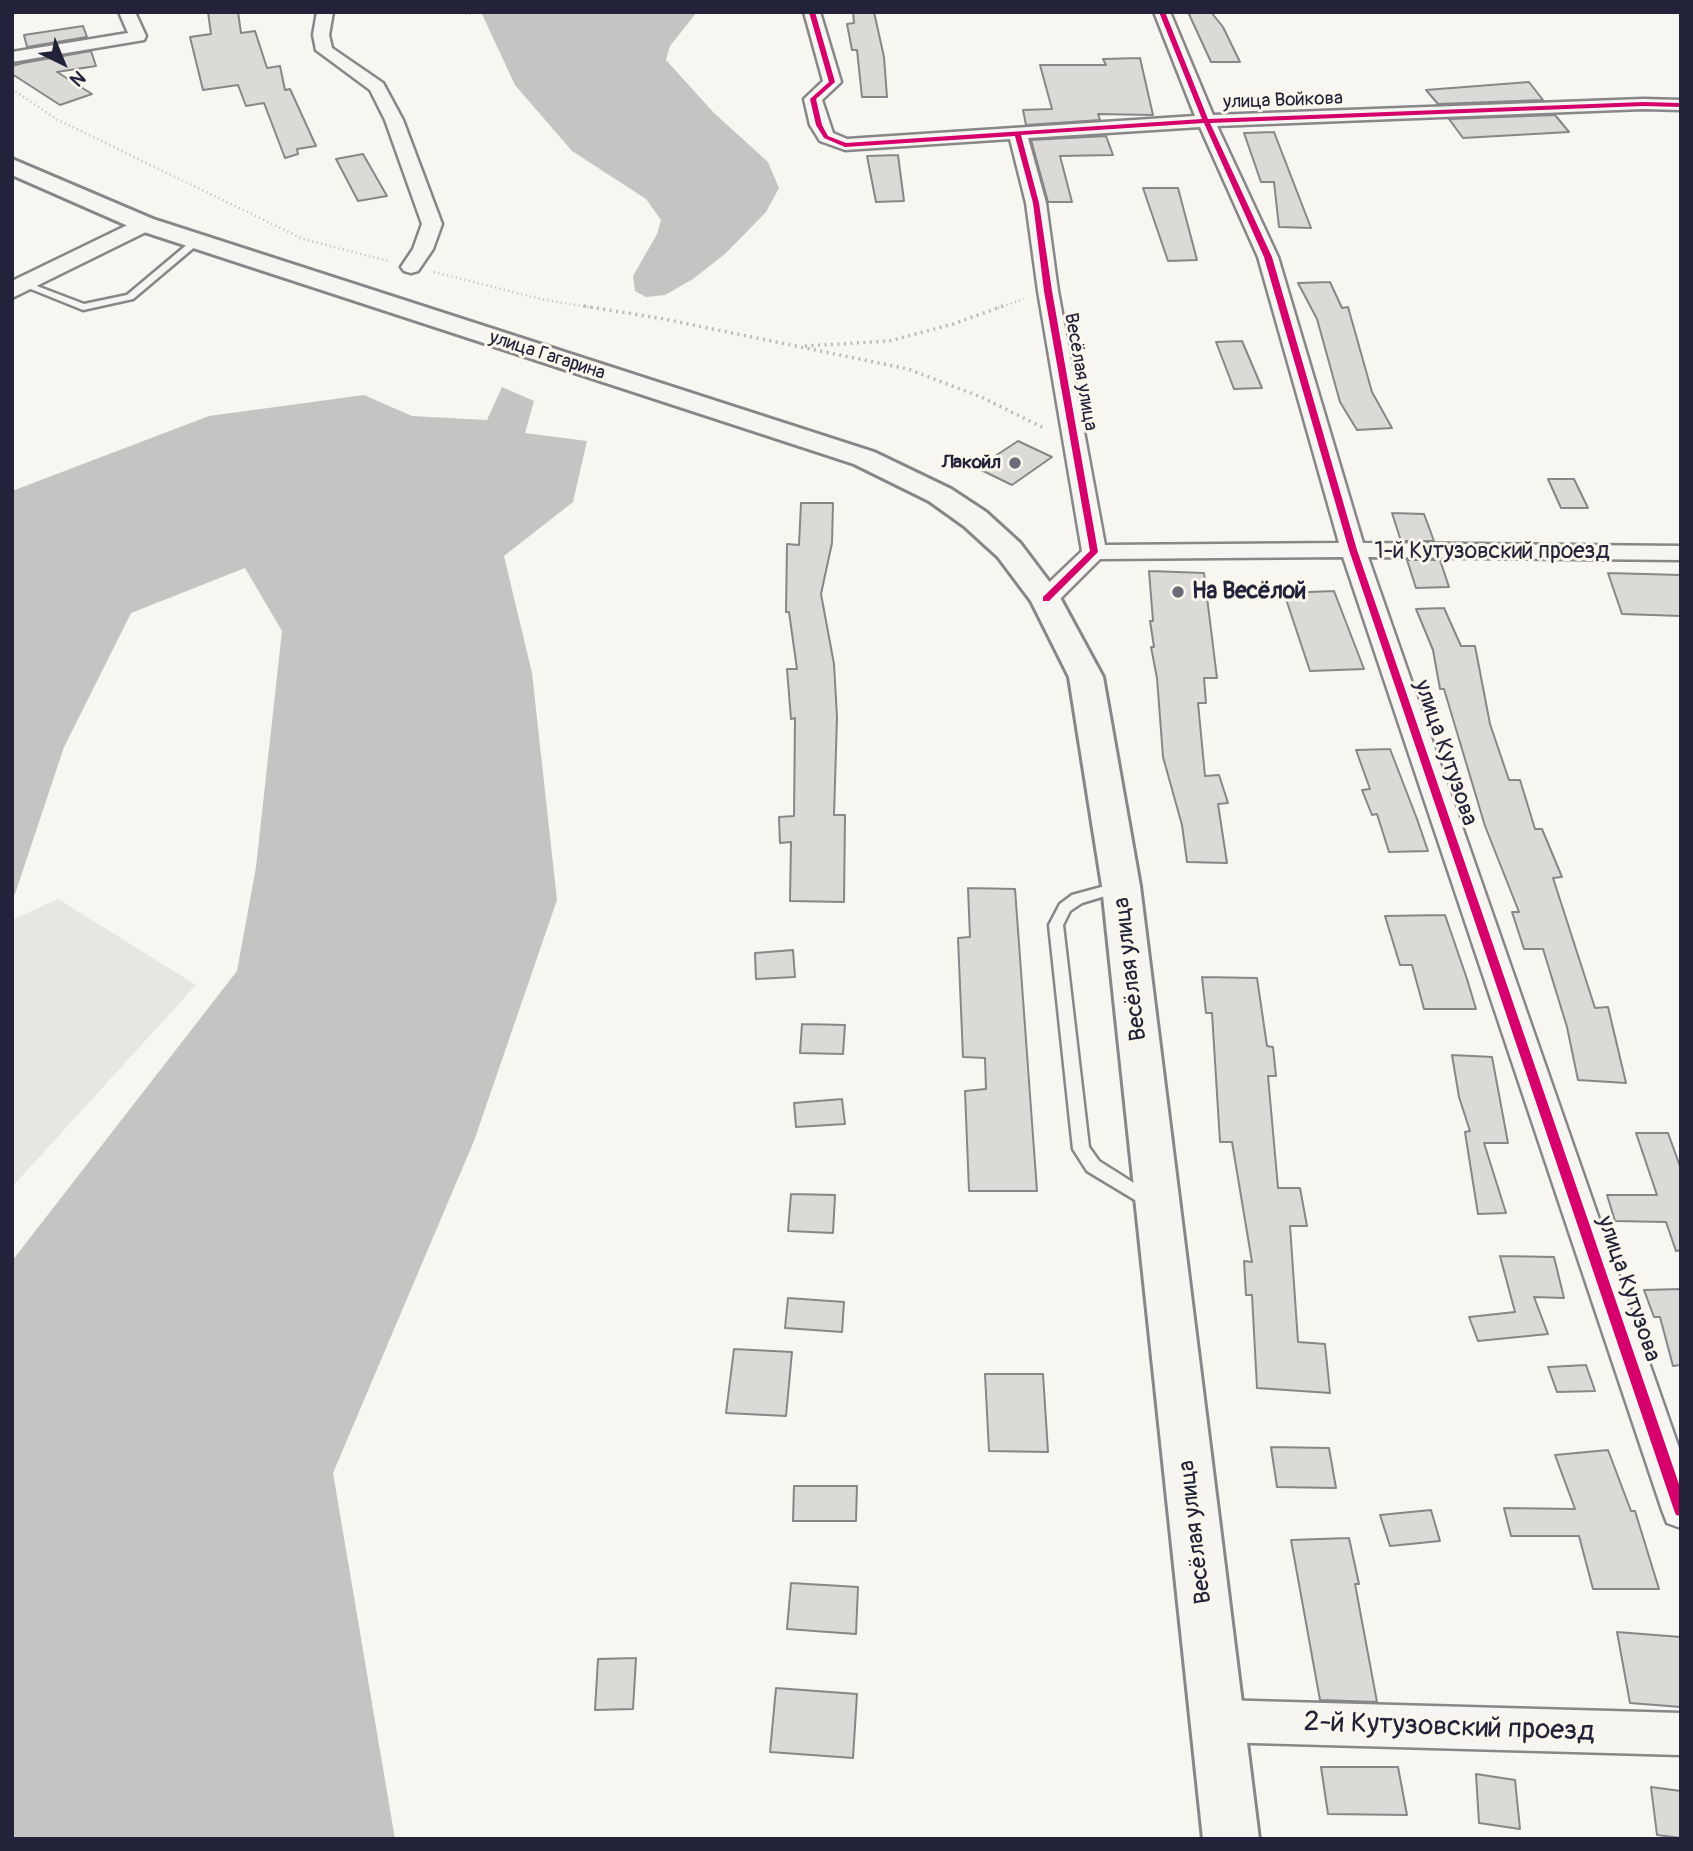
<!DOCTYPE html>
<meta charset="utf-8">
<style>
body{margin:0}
#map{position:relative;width:1693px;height:1851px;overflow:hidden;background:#f8f6f0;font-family:Pangolin,sans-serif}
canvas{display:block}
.frame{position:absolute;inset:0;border:14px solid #22223b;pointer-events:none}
.north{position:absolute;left:28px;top:28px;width:70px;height:70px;-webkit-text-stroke:5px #fbf7ec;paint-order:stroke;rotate:137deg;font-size:19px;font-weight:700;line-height:28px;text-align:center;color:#22223b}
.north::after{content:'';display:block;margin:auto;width:24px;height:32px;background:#22223b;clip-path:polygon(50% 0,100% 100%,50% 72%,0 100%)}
</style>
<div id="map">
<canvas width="1693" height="1851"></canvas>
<div class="frame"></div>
<div class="north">N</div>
</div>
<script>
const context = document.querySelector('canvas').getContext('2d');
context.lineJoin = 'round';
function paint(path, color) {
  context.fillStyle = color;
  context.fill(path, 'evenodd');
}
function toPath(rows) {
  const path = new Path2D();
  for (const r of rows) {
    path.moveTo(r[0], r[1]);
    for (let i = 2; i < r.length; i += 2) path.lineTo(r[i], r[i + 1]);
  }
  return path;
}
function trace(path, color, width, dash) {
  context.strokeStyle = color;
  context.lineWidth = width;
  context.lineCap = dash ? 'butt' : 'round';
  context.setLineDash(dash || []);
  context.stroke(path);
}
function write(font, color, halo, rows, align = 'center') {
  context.font = font + ' Pangolin,sans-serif';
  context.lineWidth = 6;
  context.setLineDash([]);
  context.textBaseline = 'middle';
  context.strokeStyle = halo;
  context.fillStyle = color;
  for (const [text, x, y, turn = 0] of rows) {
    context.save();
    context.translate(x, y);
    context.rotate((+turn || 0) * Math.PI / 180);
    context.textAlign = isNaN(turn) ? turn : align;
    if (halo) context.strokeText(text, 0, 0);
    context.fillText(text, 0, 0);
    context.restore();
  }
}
paint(toPath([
 [58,899,196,985,12,1187,12,920]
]), '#e8e6e0');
paint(toPath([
 [481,12,697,12,670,46,666,60,714,113,768,162,779,188,766,212,725,254,693,279,665,295,646,297,635,291,633,276,657,234,661,220,646,199,572,151,515,85],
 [502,387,534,401,525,433,587,441,573,502,504,556,532,673,557,900,474,1141,333,1473,395,1839,12,1839,12,1261,237,971,256,867,282,631,245,568,131,613,64,747,15,894,12,895,12,491,209,416,364,395,412,416,487,420]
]), '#c6c4c3');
const building = toPath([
 [208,12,238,12,241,33,255,31,267,68,280,66,285,90,290,89,316,146,297,149,298,154,285,158,264,103,246,106,238,85,203,90,190,37,211,34,208,12],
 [853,12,874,12,884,57,887,97,862,97,857,50,852,50,847,24,854,23,853,12],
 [1188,12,1211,12,1223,27,1240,62,1211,62,1188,12],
 [83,26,87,37,27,47,24,35,83,26],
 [91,51,96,66,57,72,92,94,60,105,12,74,12,66,23,63,91,51],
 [1140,58,1153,115,1098,114,1100,120,1026,125,1023,110,1052,109,1040,65,1106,65,1103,59,1140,58],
 [1529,82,1543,100,1438,104,1426,90,1529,82],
 [1555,115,1569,132,1463,138,1449,119,1555,115],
 [1274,132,1279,145,1311,228,1279,227,1274,182,1261,182,1244,133,1274,132],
 [1106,136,1113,155,1060,156,1072,202,1048,202,1031,140,1106,136],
 [363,154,387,196,358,201,336,159,363,154],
 [898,155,904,201,876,202,867,156,898,155],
 [1143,188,1178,188,1197,260,1168,261,1143,188],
 [1330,282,1342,308,1348,307,1372,392,1392,428,1357,430,1340,402,1317,319,1298,283,1330,282],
 [1242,341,1262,388,1234,389,1216,342,1242,341],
 [1018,441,1052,457,1012,485,977,468,1018,441],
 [1548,479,1574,479,1588,508,1561,508,1548,479],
 [801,503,833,503,832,543,821,594,834,664,837,717,834,815,845,815,844,902,790,901,791,842,780,843,779,817,794,816,795,718,791,719,787,669,797,669,789,612,786,612,787,544,799,545,801,503],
 [1392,513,1424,514,1434,541,1401,541,1392,513],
 [1407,560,1440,560,1449,587,1416,588,1407,560],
 [1149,571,1204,573,1217,678,1204,678,1206,703,1198,703,1205,776,1219,775,1228,803,1218,804,1227,863,1187,862,1182,825,1163,757,1157,678,1151,647,1154,647,1150,621,1153,621,1149,571],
 [1608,573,1681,575,1681,616,1622,614,1608,573],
 [1334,591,1364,669,1310,671,1284,593,1334,591],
 [1444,608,1461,646,1475,646,1490,724,1509,780,1520,780,1535,829,1542,829,1562,877,1553,878,1595,1008,1608,1007,1626,1083,1578,1080,1567,1027,1543,949,1524,949,1512,912,1519,912,1485,826,1444,689,1440,689,1433,650,1416,609,1444,608],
 [1390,749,1417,819,1428,851,1389,852,1377,814,1372,815,1362,790,1370,789,1356,750,1390,749],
 [968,888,1015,889,1037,1191,969,1191,965,1091,986,1089,985,1058,963,1057,958,938,970,937,968,888],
 [1445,915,1467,979,1476,1009,1424,1009,1412,965,1400,965,1385,916,1445,915],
 [793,950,795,977,756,979,755,953,793,950],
 [1202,977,1257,978,1267,1046,1273,1047,1276,1076,1268,1076,1278,1188,1300,1188,1307,1226,1290,1226,1298,1342,1325,1344,1330,1393,1257,1388,1252,1295,1246,1295,1244,1261,1252,1262,1232,1142,1220,1142,1212,1013,1206,1013,1202,977],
 [802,1024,845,1025,843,1054,800,1053,802,1024],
 [1452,1055,1492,1057,1508,1143,1484,1143,1506,1213,1478,1214,1465,1132,1470,1131,1459,1097,1452,1055],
 [842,1099,845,1124,796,1127,794,1103,842,1099],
 [1636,1133,1668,1133,1681,1169,1681,1250,1676,1251,1666,1222,1615,1221,1607,1195,1657,1195,1636,1133],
 [791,1194,835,1195,833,1233,788,1231,791,1194],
 [1500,1256,1554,1257,1564,1298,1534,1297,1548,1334,1478,1341,1469,1317,1515,1312,1500,1256],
 [1681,1289,1681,1365,1673,1366,1660,1317,1654,1317,1644,1290,1681,1289],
 [788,1298,844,1302,842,1332,785,1328,788,1298],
 [734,1349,792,1352,786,1416,726,1413,734,1349],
 [1586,1365,1595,1391,1557,1392,1548,1367,1586,1365],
 [985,1374,1043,1374,1048,1452,989,1451,985,1374],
 [1271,1447,1329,1448,1336,1488,1277,1487,1271,1447],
 [1608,1450,1631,1511,1635,1511,1659,1589,1593,1589,1579,1536,1511,1536,1504,1508,1575,1509,1555,1455,1608,1450],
 [794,1486,857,1486,856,1521,793,1521,794,1486],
 [1431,1510,1440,1541,1390,1546,1380,1515,1431,1510],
 [1349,1538,1359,1584,1355,1584,1377,1702,1320,1700,1291,1540,1349,1538],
 [791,1583,858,1587,856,1634,787,1629,791,1583],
 [1617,1632,1681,1637,1681,1707,1630,1703,1617,1632],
 [636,1658,633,1709,595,1710,598,1659,636,1658],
 [776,1688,857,1694,853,1758,770,1752,776,1688],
 [1321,1767,1398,1767,1407,1815,1328,1814,1321,1767],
 [1476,1774,1515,1780,1520,1829,1479,1823,1476,1774],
 [1651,1787,1681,1791,1681,1838,1657,1835,1651,1787]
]);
paint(building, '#dbdad7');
trace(building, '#878688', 2);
const service = toPath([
 [195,238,203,240,133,299,83,310,21,285,29,283,84,304,127,295,195,238],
 [1120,882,1125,884,1127,887,1125,890,1082,903,1070,911,1063,925,1089,1147,1099,1161,1156,1197,1158,1202,1156,1207,1150,1209,1087,1171,1073,1149,1049,925,1060,904,1072,895,1120,882]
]);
const minor = toPath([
 [119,12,135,12,146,36,144,40,12,62,12,52,128,33,119,12],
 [317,12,333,12,329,35,332,48,383,83,403,120,442,224,433,249,418,271,411,273,404,271,401,267,413,249,422,224,385,120,370,90,316,50,313,35,317,12],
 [804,12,820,12,841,82,822,100,833,133,847,139,1195,116,1154,12,1170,12,1213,115,1643,99,1681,100,1681,110,1643,109,1217,126,1278,257,1363,543,1681,546,1681,560,1368,557,1681,1454,1681,1528,1667,1523,1662,1510,1343,557,1100,559,1055,604,1046,607,1037,604,1034,599,1037,594,1082,551,1038,291,1026,203,1010,139,845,150,820,141,810,125,804,99,823,81,804,12],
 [1200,127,1258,257,1339,543,1105,545,1058,291,1046,203,1028,138,1200,127],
 [1217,1700,1681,1713,1681,1755,1217,1742,1202,1736,1196,1721,1202,1706,1217,1700]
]);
const tertiary = toPath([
 [144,217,152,219,156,224,152,229,12,298,12,281,144,217]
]);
const primary = toPath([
 [12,159,153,219,874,452,951,489,986,512,1020,543,1057,592,1103,677,1140,886,1259,1839,1203,1839,1102,886,1069,677,1031,601,998,557,964,526,929,501,854,464,135,229,12,175,12,159]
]);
trace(service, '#878688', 5);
trace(minor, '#878688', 5);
trace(tertiary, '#878688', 5);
trace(primary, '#878688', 6);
trace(toPath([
 [465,14,484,12],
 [12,89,58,120,303,239,388,261],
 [434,272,545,300,595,308],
 [998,308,1024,299]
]), '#bcbab9', 2.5, [1, 3.5]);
trace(toPath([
 [584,306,664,319,908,369,981,397,1046,429],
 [805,346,889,341,953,324,1003,306]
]), '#bcbab9', 3.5, [2, 4.5]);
paint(service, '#f6f5f1');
paint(minor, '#f6f5f1');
paint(tertiary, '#f6f5f1');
paint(primary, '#f6f5f1');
paint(toPath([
 [809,12,815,12,835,82,816,99,822,125,828,136,846,143,1202,119,1159,12,1165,12,1208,119,1643,102,1681,103,1681,107,1643,106,1210,123,1272,257,1357,550,1681,1490,1681,1516,1676,1515,1674,1510,1349,550,1264,257,1204,123,1021,135,1039,203,1052,291,1098,552,1049,601,1043,601,1043,597,1090,551,1044,291,1033,203,1015,136,845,147,824,138,816,125,810,99,829,82,809,12]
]), '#d6006c');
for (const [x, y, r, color] of [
 [1015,463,7,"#6d6c7a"],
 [1178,592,7,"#6d6c7a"]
]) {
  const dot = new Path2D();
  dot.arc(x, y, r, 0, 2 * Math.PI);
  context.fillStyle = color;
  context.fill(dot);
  trace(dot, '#fbf7ec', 2.5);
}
write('19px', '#22223b', '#fbf7ec', [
 ["улица Войкова",1283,101,-2],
 ["улица Гагарина",547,356,18],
 ["Весёлая улица",1080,372,80]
]);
write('bold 19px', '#22223b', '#fbf7ec', [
 ["Лакойл",1001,463]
], 'right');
write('23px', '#22223b', '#fbf7ec', [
 ["1-й Кутузовский проезд",1492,552],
 ["улица Кутузова",1445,753,71],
 ["Весёлая улица",1131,969,-97],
 ["улица Кутузова",1628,1289,71],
 ["Весёлая улица",1196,1532,-97]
]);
write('bold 23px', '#22223b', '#fbf7ec', [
 ["На Весёлой",1192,592]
], 'left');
write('28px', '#22223b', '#fbf7ec', [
 ["2-й Кутузовский проезд",1449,1728,2]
]);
</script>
